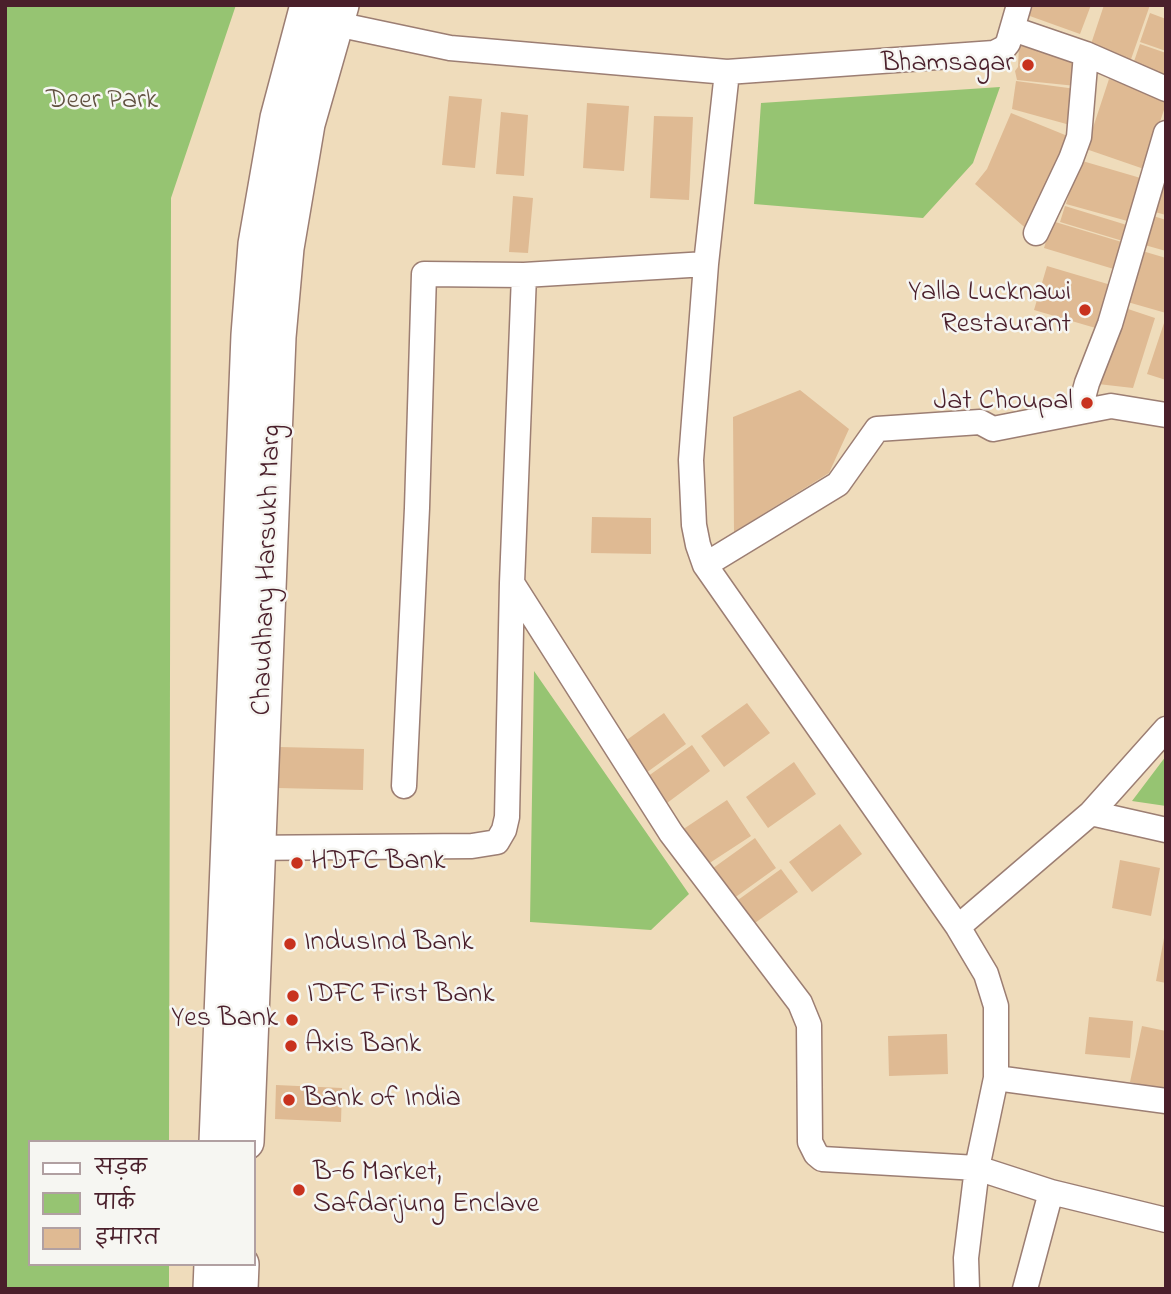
<!DOCTYPE html>
<meta charset="utf-8">
<style>
body{margin:0}
#map{position:relative;width:1171px;height:1294px;overflow:hidden;background:#efdcbb;font-family:"Indie Flower","Playpen Sans Deva",sans-serif}
canvas{display:block}
.frame{position:absolute;inset:0;border:7px solid #4a1f2b;pointer-events:none}
.legend{position:absolute;left:28px;top:1140px;width:228px;height:126px;box-sizing:border-box;background:#f6f6f2;border:2px solid #b1a0a2;margin:0;padding:9px 12px;list-style:none;font-size:21px;color:#4a1f2b}
.legend li{display:flex;align-items:center;gap:14px;height:35px}
.legend b{width:35px;border:2px solid #b1a0a2}
</style>
<div id="map">
<canvas width="1171" height="1294"></canvas>
<div class="frame"></div>
<ul class="legend">
<li><b style="height:9px;background:#fff"></b>सड़क</li>
<li><b style="height:19px;background:#96c472"></b>पार्क</li>
<li><b style="height:19px;background:#dfba93"></b>इमारत</li>
</ul>
</div>
<script>
const context = document.querySelector('canvas').getContext('2d');
context.lineJoin = 'round';
function paint(path, color) {
  context.fillStyle = color;
  context.fill(path, 'evenodd');
}
function toPath(rows) {
  const path = new Path2D();
  for (const r of rows) {
    path.moveTo(r[0], r[1]);
    for (let i = 2; i < r.length; i += 2) path.lineTo(r[i], r[i + 1]);
  }
  return path;
}
function trace(path, color, width, dash) {
  context.strokeStyle = color;
  context.lineWidth = width;
  context.lineCap = dash ? 'butt' : 'round';
  context.setLineDash(dash || []);
  context.stroke(path);
}
function write(font, color, halo, rows, align = 'center') {
  context.font = font + ' "Indie Flower",sans-serif';
  context.lineWidth = 5;
  context.setLineDash([]);
  context.textBaseline = 'middle';
  context.strokeStyle = halo;
  context.fillStyle = color;
  for (const [text, x, y, turn = 0] of rows) {
    context.save();
    context.translate(x, y);
    context.rotate((+turn || 0) * Math.PI / 180);
    context.textAlign = isNaN(turn) ? turn : align;
    if (halo) context.strokeText(text, 0, 0);
    context.fillText(text, 0, 0);
    context.restore();
  }
}
paint(toPath([
 [5,5,236,5,171,198,169,1142,30,1142,30,1264,169,1264,169,1289,5,1289],
 [1000,87,973,163,923,218,754,204,761,103],
 [534,671,689,894,651,930,530,922],
 [1166,756,1166,806,1132,801]
]), '#96c472');
paint(toPath([
 [1030,5,1091,5,1080,34,1027,15],
 [1104,5,1150,5,1129,65,1089,50],
 [1150,13,1166,19,1166,51,1140,42],
 [1022,42,1078,54,1076,86,1017,80,1015,71,1018,67,1019,45],
 [1140,44,1166,53,1166,85,1130,73],
 [1109,79,1166,98,1166,104,1144,169,1086,149],
 [1016,81,1076,89,1070,125,1012,109],
 [449,96,482,99,475,168,442,165],
 [587,103,629,106,624,171,583,168],
 [501,112,528,115,524,176,496,174],
 [1011,113,1075,139,1030,232,975,184,987,169],
 [654,116,693,117,689,200,650,198],
 [1079,160,1144,179,1131,222,1066,204],
 [1159,182,1166,184,1166,215,1151,211],
 [513,196,533,198,528,253,509,252],
 [1065,206,1130,226,1126,242,1060,222],
 [1150,215,1166,220,1166,251,1141,244],
 [1052,221,1125,243,1117,270,1044,248],
 [1139,250,1166,258,1166,313,1124,301],
 [1047,266,1111,285,1099,329,1034,310],
 [1122,307,1155,318,1133,388,1098,384],
 [1165,320,1166,321,1166,380,1147,374],
 [800,390,849,429,829,473,734,532,733,417],
 [592,517,651,518,651,554,591,553],
 [747,703,770,733,724,767,701,736],
 [664,713,686,744,639,778,617,747],
 [692,745,710,771,663,806,644,779],
 [279,747,364,749,363,790,278,788],
 [794,762,816,794,768,828,746,797],
 [727,800,751,836,705,866,682,830],
 [840,824,862,854,812,892,789,862],
 [755,838,776,868,730,901,709,871],
 [1120,860,1160,868,1151,916,1112,908],
 [781,869,798,892,748,928,731,905],
 [1164,938,1166,938,1166,983,1156,981],
 [1089,1017,1133,1021,1130,1058,1085,1054],
 [1142,1026,1166,1031,1166,1090,1130,1082],
 [947,1034,948,1074,889,1076,888,1036],
 [276,1085,342,1088,341,1122,275,1119]
]), '#dfba93');
const street = toPath([
 [322,21,450,48,727,72,706,264,691,460,694,525,698,545,705,565,958,927,986,974,996,1006,996,1078,977,1168,966,1258,967,1289],
 [1013,29,1086,54,1166,89],
 [727,72,994,53,1004,48,1008,43,1019,5],
 [1036,233,1071,159,1079,137,1086,54],
 [524,275,706,264],
 [1079,412,1087,383,1110,324,1166,133],
 [705,565,838,484,877,429,980,422,993,429,1111,406,1166,415],
 [404,786,417,508,424,274,524,275,512,583,671,833,800,1003,809,1025,810,1142,816,1154,822,1159,977,1168,1051,1192,1166,1220],
 [1091,813,1166,830],
 [241,848,472,846,497,842,504,830,507,817,512,583],
 [958,927,1091,813,1166,729],
 [996,1078,1166,1101],
 [1025,1289,1051,1192]
]);
const secondary = toPath([
 [217,1142,249,335,256,244,278,118,308,5],
 [246,1142,278,337,286,248,307,124,341,5],
 [211,1289,212,1264],
 [240,1289,241,1264]
]);
trace(street, '#9c7e73', 27);
trace(secondary, '#9c7e73', 38);
trace(street, '#fff', 24);
trace(secondary, '#fff', 35);
for (const [x, y, r, color] of [
 [1028,65,7,"#c8321e"],
 [1085,310,7,"#c8321e"],
 [1087,403,7,"#c8321e"],
 [297,863,7,"#c8321e"],
 [290,944,7,"#c8321e"],
 [293,996,7,"#c8321e"],
 [292,1020,7,"#c8321e"],
 [291,1046,7,"#c8321e"],
 [289,1100,7,"#c8321e"],
 [299,1190,7,"#c8321e"]
]) {
  const dot = new Path2D();
  dot.arc(x, y, r, 0, 2 * Math.PI);
  context.fillStyle = color;
  context.fill(dot);
  trace(dot, '#f6f6f2', 2.5);
}
write('28px', '#4a1f2b', '#f6f6f2', [
 ["Bhamsagar",1014,65,"right"],
 ["Yalla Lucknawi",1071,294,"right"],
 ["Restaurant",1071,326,"right"],
 ["Jat Choupal",1073,403,"right"],
 ["HDFC Bank",311,863],
 ["IndusInd Bank",304,944],
 ["IDFC First Bank",307,996],
 ["Yes Bank",278,1020,"right"],
 ["Axis Bank",305,1046],
 ["Bank of India",303,1100],
 ["B-6 Market,",313,1174],
 ["Safdarjung Enclave",313,1206]
], 'left');
write('28px', '#615140', '#f6f6f2', [
 ["Deer Park",102,102]
]);
write('28px', '#4a1f2b', '#f6f6f2', [
 ["Chaudhary Harsukh Marg",269,570,-88]
]);
</script>
